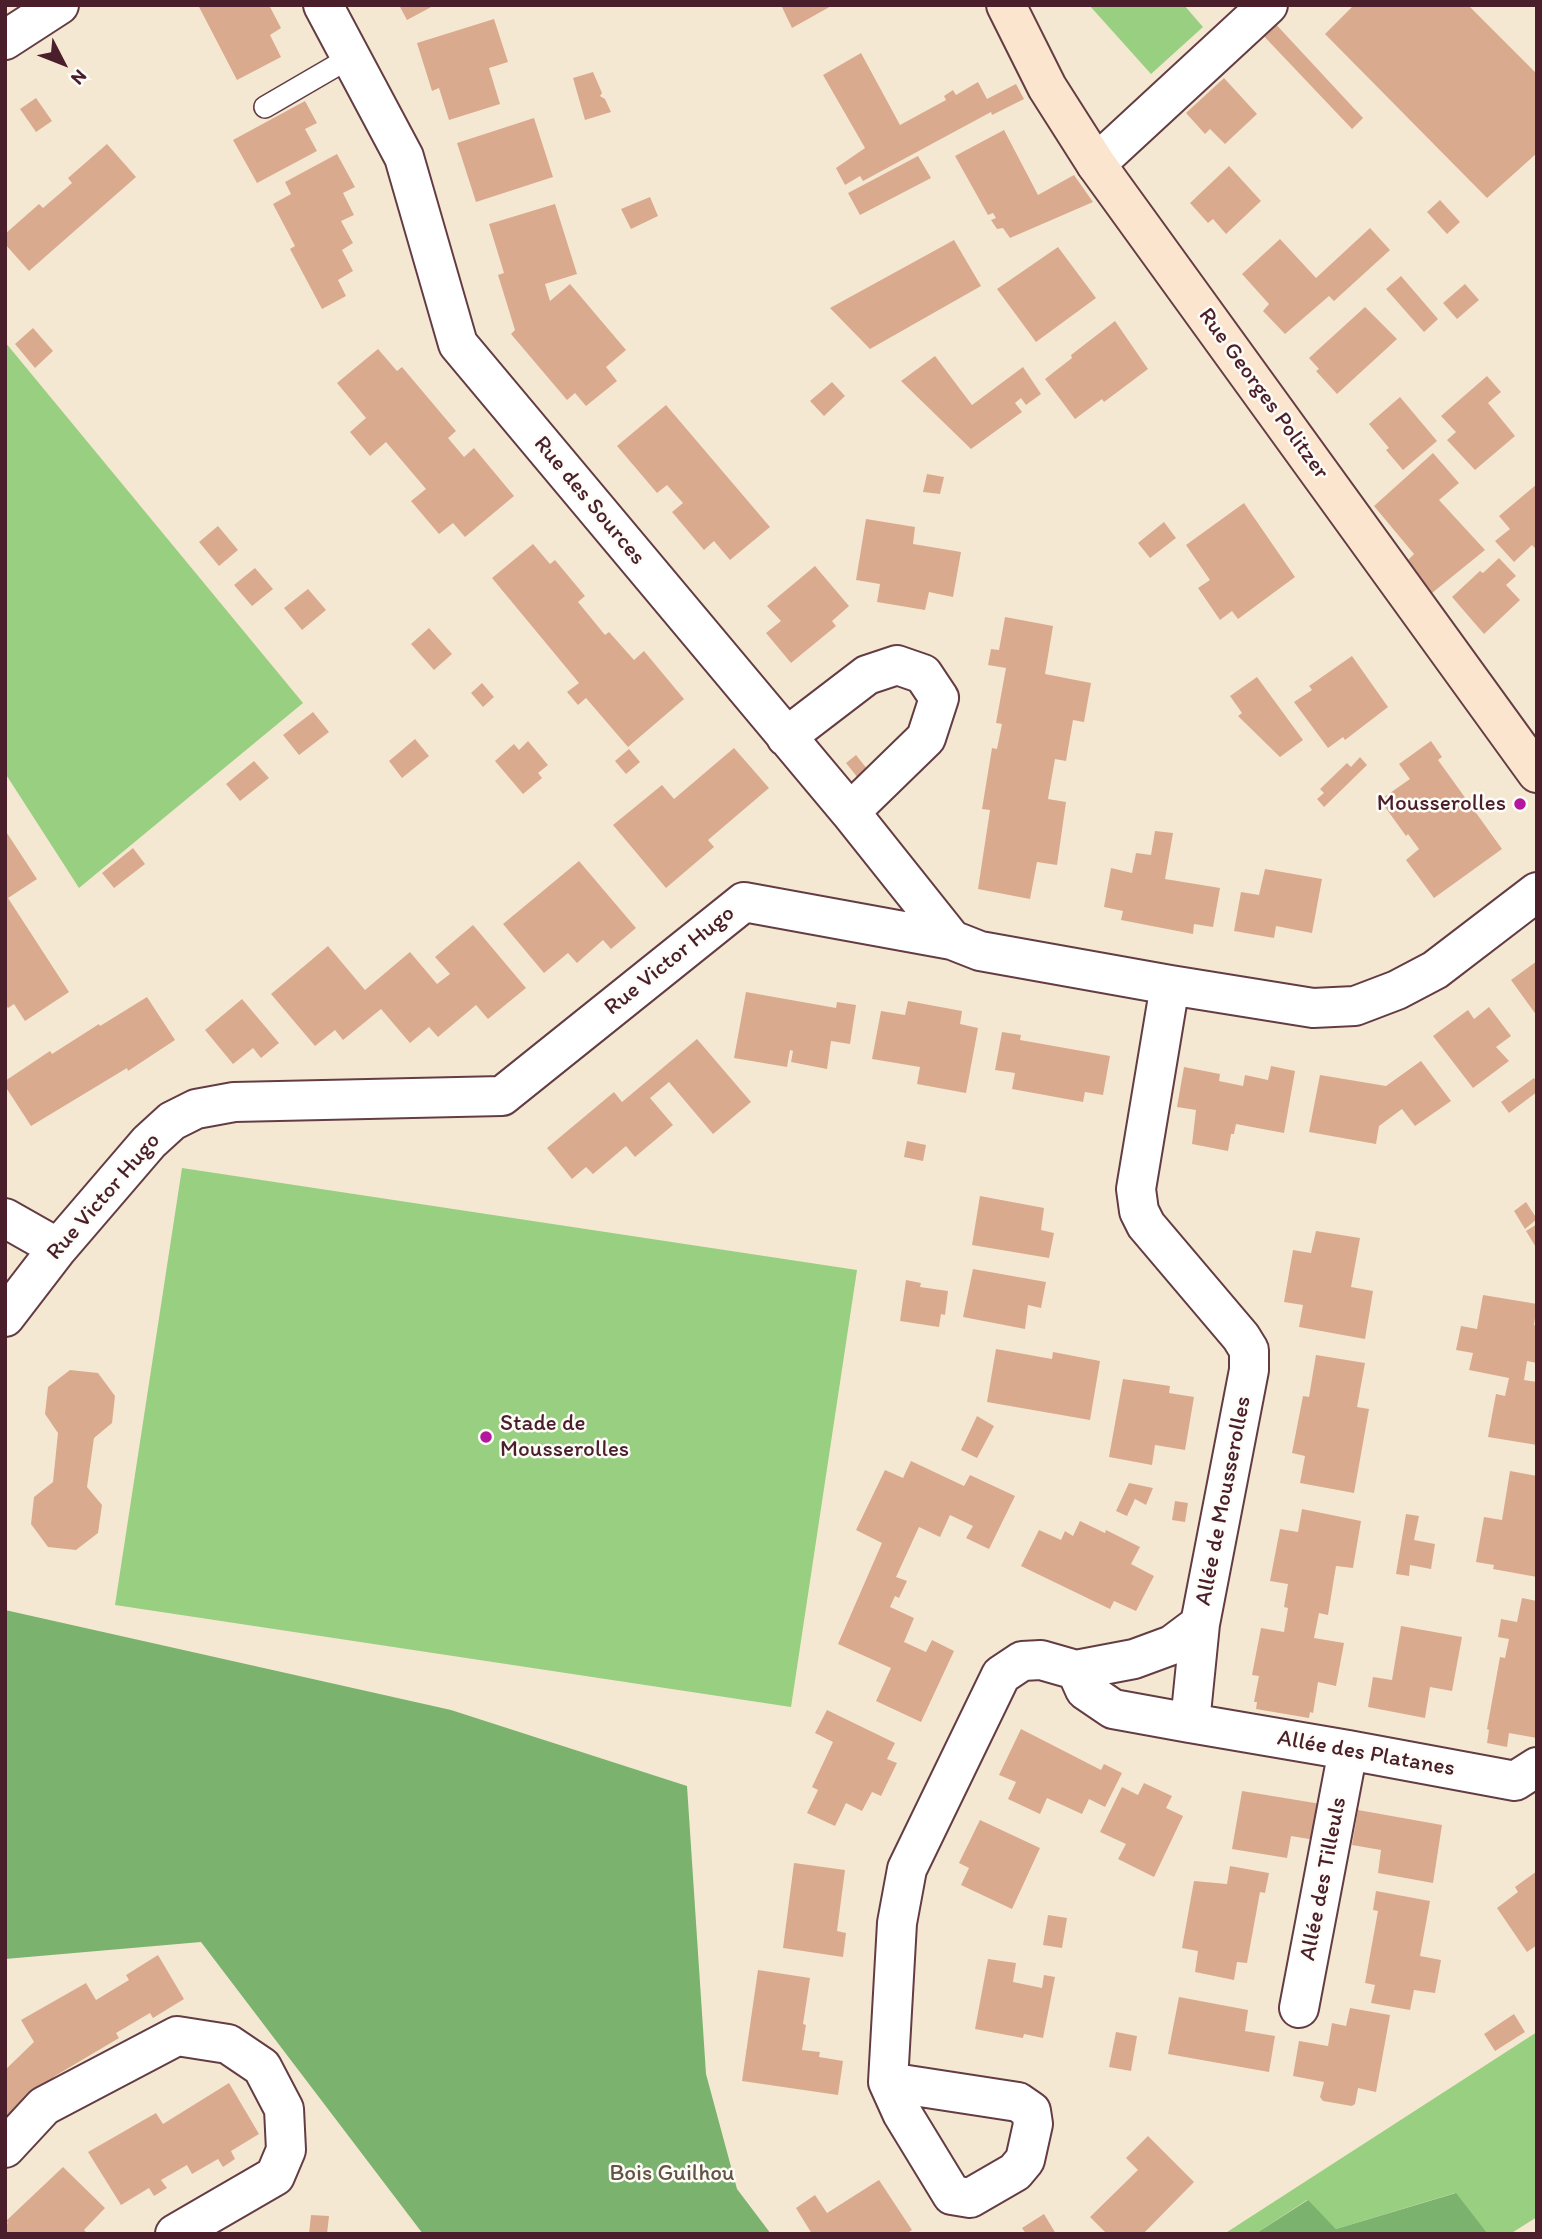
<!DOCTYPE html>
<meta charset="utf-8">
<style>
body{margin:0}
#map{position:relative;width:1542px;height:2239px;overflow:hidden;background:#f5e8d2;font-family:Itim,sans-serif}
canvas{display:block}
.frame{position:absolute;inset:0;border:7px solid #4a1f2b;pointer-events:none}
.north{position:absolute;left:28px;top:28px;width:70px;height:70px;-webkit-text-stroke:5px #fdfcf7;paint-order:stroke;rotate:132deg;font-size:19px;font-weight:700;line-height:28px;text-align:center;color:#4a1f2b}
.north::after{content:'';display:block;margin:auto;width:24px;height:32px;background:#4a1f2b;clip-path:polygon(50% 0,100% 100%,50% 72%,0 100%)}
</style>
<div id="map">
<canvas width="1542" height="2239"></canvas>
<div class="frame"></div>
<div class="north">N</div>
</div>
<script>
const context = document.querySelector('canvas').getContext('2d');
context.lineJoin = 'round';
function paint(path, color) {
  context.fillStyle = color;
  context.fill(path, 'evenodd');
}
function toPath(rows) {
  const path = new Path2D();
  for (const r of rows) {
    path.moveTo(r[0], r[1]);
    for (let i = 2; i < r.length; i += 2) path.lineTo(r[i], r[i + 1]);
  }
  return path;
}
function trace(path, color, width, dash) {
  context.strokeStyle = color;
  context.lineWidth = width;
  context.lineCap = dash ? 'butt' : 'round';
  context.setLineDash(dash || []);
  context.stroke(path);
}
function write(font, color, halo, rows, align = 'center') {
  context.font = font + ' Itim,sans-serif';
  context.lineWidth = 5;
  context.setLineDash([]);
  context.textBaseline = 'middle';
  context.strokeStyle = halo;
  context.fillStyle = color;
  for (const [text, x, y, turn = 0] of rows) {
    context.save();
    context.translate(x, y);
    context.rotate((+turn || 0) * Math.PI / 180);
    context.textAlign = isNaN(turn) ? turn : align;
    if (halo) context.strokeText(text, 0, 0);
    context.fillText(text, 0, 0);
    context.restore();
  }
}
paint(toPath([
 [1089,5,1184,5,1203,27,1151,74],
 [5,342,303,703,79,888,5,773],
 [182,1168,857,1270,791,1707,115,1605],
 [1537,2032,1537,2217,1510,2234,1488,2234,1455,2193,1336,2229,1307,2200,1255,2234,1224,2234]
]), '#99cf80');
paint(toPath([
 [5,1610,451,1710,687,1786,706,2074,737,2189,771,2234,423,2234,201,1942,5,1959],
 [1456,2193,1488,2234,1255,2234,1308,2200,1336,2229]
]), '#7ab26e');
paint(toPath([
 [198,5,269,5,281,28,270,35,281,57,237,80],
 [399,5,435,5,407,20],
 [781,5,833,5,792,28],
 [1354,5,1468,5,1537,74,1537,153,1487,198,1325,34],
 [494,19,508,62,489,68,500,104,449,120,439,88,432,91,417,43],
 [1271,19,1363,118,1352,129,1259,31],
 [861,53,900,125,946,100,944,96,953,90,956,95,978,82,987,99,1016,84,1024,99,992,115,991,112,863,181,860,176,845,185,836,168,865,148,823,75],
 [593,72,602,93,600,96,605,99,611,112,585,120,573,78],
 [1224,78,1257,114,1225,144,1210,129,1205,134,1186,113],
 [36,98,52,121,36,132,20,109],
 [305,101,317,123,305,129,317,151,257,183,233,140],
 [534,118,553,177,476,202,457,143],
 [1004,130,1038,195,1074,175,1093,202,1010,238,1003,228,997,229,991,220,996,218,993,213,988,215,955,156],
 [107,144,136,177,29,271,5,244,5,234,39,204,43,208,72,183,68,178],
 [337,154,355,187,343,193,354,215,341,221,353,243,342,250,353,271,338,280,346,296,322,309,290,249,295,246,273,204,291,194,285,182],
 [918,156,931,178,860,215,848,193],
 [1229,166,1261,201,1226,234,1213,219,1208,223,1190,203],
 [650,197,658,216,631,229,621,209],
 [1440,200,1460,222,1447,234,1427,212],
 [555,204,577,274,545,284,550,301,570,284,626,350,606,367,617,381,586,406,575,393,567,400,511,334,515,330,498,275,504,273,489,224],
 [1370,228,1390,250,1334,301,1329,296,1285,334,1263,311,1269,304,1242,274,1280,239,1316,278],
 [954,240,981,286,870,349,830,308],
 [1058,247,1096,298,1036,342,997,289],
 [1401,276,1438,319,1424,332,1386,289],
 [1465,284,1479,300,1457,319,1443,303],
 [1365,307,1397,339,1337,394,1316,371,1319,369,1309,358],
 [1115,321,1148,369,1104,402,1102,399,1075,419,1045,379,1072,358,1071,355],
 [33,328,53,351,35,368,15,344],
 [378,349,397,371,402,367,456,431,448,438,464,457,474,448,514,496,465,537,453,523,439,534,411,501,426,489,386,442,370,456,350,432,366,418,337,383],
 [935,356,972,405,1023,367,1041,394,1026,405,1021,398,1015,403,1022,412,971,449,901,381],
 [1487,376,1501,392,1488,403,1515,436,1475,470,1447,440,1456,432,1441,416],
 [832,382,845,396,824,416,810,401],
 [1400,397,1437,441,1403,470,1386,450,1389,448,1369,424],
 [666,405,770,527,730,560,714,541,704,550,672,512,683,503,667,485,657,493,617,446],
 [1433,453,1459,483,1439,500,1485,550,1432,593,1408,560,1414,554,1374,506],
 [927,474,944,477,940,494,923,492],
 [1537,484,1537,550,1532,545,1514,562,1495,541,1510,529,1499,516],
 [1244,503,1295,577,1238,619,1232,611,1220,620,1198,588,1210,580,1186,545],
 [866,519,915,527,913,544,961,552,953,597,929,592,925,610,877,602,880,584,856,580],
 [1164,522,1176,538,1150,558,1138,543],
 [218,526,238,550,219,566,199,542],
 [533,544,550,564,555,560,585,596,578,602,605,635,609,632,634,660,644,651,684,699,628,747,586,698,578,705,567,692,579,683,492,578],
 [1499,558,1516,576,1506,585,1520,600,1484,634,1452,597,1480,571,1483,573],
 [815,566,849,606,832,621,836,626,791,663,766,633,781,621,767,606],
 [255,568,273,589,252,606,234,585],
 [308,589,326,610,302,630,284,608],
 [1005,617,1053,626,1045,674,1091,683,1084,722,1073,720,1066,761,1055,759,1048,799,1066,802,1057,865,1037,862,1030,899,978,889,990,810,982,809,992,748,997,749,1002,724,996,723,1006,668,988,665,991,649,999,650],
 [429,628,452,654,434,670,411,644],
 [1352,656,1388,707,1345,740,1343,737,1328,748,1294,702,1312,690,1309,686],
 [1257,677,1303,740,1280,757,1238,716,1242,713,1230,696],
 [482,683,494,697,483,707,471,693],
 [313,712,329,732,299,755,283,735],
 [415,739,429,756,402,778,389,761],
 [528,741,548,765,538,773,542,778,523,794,495,761,514,744,519,750],
 [1431,741,1442,757,1438,760,1502,849,1434,898,1406,860,1419,849,1408,834,1406,836,1380,800,1410,779,1399,764],
 [734,748,769,788,708,840,714,847,666,888,613,825,662,785,674,799],
 [629,749,640,762,626,774,615,761],
 [856,755,868,770,858,778,846,763],
 [1360,757,1367,765,1324,807,1317,799,1324,793,1320,789,1347,763,1351,767],
 [254,761,269,778,240,801,226,784],
 [5,830,37,879,8,898,69,992,25,1021,14,1004,8,1008,5,1004],
 [1155,831,1173,833,1165,879,1220,888,1213,927,1194,924,1193,934,1121,920,1123,911,1104,907,1111,868,1132,873,1136,853,1151,855],
 [133,848,145,864,114,888,102,873],
 [579,861,636,928,611,949,603,940,577,963,568,953,544,973,503,924],
 [1265,869,1322,879,1312,933,1276,926,1274,938,1234,931,1241,892,1259,895],
 [473,925,526,988,488,1019,476,1005,438,1037,429,1027,410,1043,381,1009,343,1040,335,1030,315,1046,271,994,328,946,365,990,410,952,437,984,450,974,435,957],
 [1537,961,1537,1016,1511,980],
 [746,992,836,1008,837,1002,856,1005,850,1044,831,1041,827,1069,791,1062,793,1051,790,1050,787,1067,734,1058],
 [147,997,175,1040,128,1071,127,1068,31,1126,5,1086,5,1081,50,1051,52,1054,99,1024,100,1026],
 [242,999,279,1043,261,1058,253,1048,233,1064,205,1030],
 [908,1001,962,1011,960,1024,978,1028,966,1093,917,1084,920,1067,872,1059,881,1011,905,1015],
 [1489,1007,1511,1036,1496,1047,1509,1061,1473,1088,1433,1036,1468,1010,1474,1019],
 [1002,1032,1021,1035,1020,1040,1110,1056,1103,1095,1085,1092,1083,1102,1012,1089,1015,1073,995,1070],
 [697,1039,751,1102,713,1134,669,1082,650,1098,673,1125,635,1157,626,1146,593,1174,586,1167,572,1179,547,1148,614,1092,622,1102],
 [1421,1061,1451,1101,1415,1126,1402,1109,1379,1126,1376,1144,1309,1132,1320,1075,1386,1086],
 [1271,1066,1295,1071,1284,1133,1236,1124,1234,1134,1231,1134,1228,1151,1192,1144,1196,1110,1177,1107,1184,1067,1220,1074,1219,1081,1243,1086,1245,1075,1268,1080],
 [1534,1078,1537,1082,1537,1092,1509,1113,1501,1102],
 [907,1141,926,1145,923,1161,904,1157],
 [980,1196,1044,1208,1041,1230,1054,1233,1049,1258,972,1245],
 [1526,1202,1537,1219,1525,1229,1514,1211],
 [1537,1224,1537,1249,1526,1231],
 [1316,1231,1360,1238,1351,1287,1373,1291,1365,1339,1299,1327,1303,1305,1284,1302,1293,1250,1311,1253],
 [973,1269,1046,1282,1041,1308,1028,1305,1025,1329,963,1317],
 [906,1280,921,1283,920,1287,948,1291,945,1315,941,1314,939,1327,900,1321],
 [1483,1295,1537,1304,1534,1325,1537,1326,1537,1363,1527,1361,1524,1380,1537,1382,1537,1445,1488,1437,1496,1394,1505,1396,1509,1378,1469,1370,1473,1353,1456,1350,1461,1326,1477,1329],
 [996,1349,1052,1359,1053,1352,1100,1361,1090,1420,987,1402],
 [1316,1355,1365,1363,1357,1407,1369,1409,1354,1493,1300,1483,1305,1456,1292,1453,1303,1396,1309,1397],
 [70,1370,98,1373,115,1396,112,1423,94,1438,87,1487,102,1505,98,1533,76,1550,48,1547,31,1524,34,1497,53,1482,58,1433,45,1414,48,1387],
 [1123,1379,1170,1386,1169,1393,1194,1397,1185,1450,1155,1445,1152,1465,1109,1457],
 [977,1416,994,1426,977,1458,961,1450],
 [911,1461,964,1486,970,1475,1015,1496,989,1549,966,1538,973,1526,950,1515,940,1537,919,1527,896,1577,907,1581,899,1598,895,1596,890,1607,914,1618,904,1642,926,1652,932,1640,954,1651,921,1722,876,1701,891,1668,838,1644,882,1543,856,1530,885,1470,903,1478],
 [1510,1471,1537,1476,1537,1577,1493,1569,1494,1565,1476,1562,1484,1517,1502,1520],
 [1129,1483,1153,1488,1146,1505,1135,1499,1127,1516,1116,1511],
 [1175,1501,1188,1503,1185,1522,1172,1520],
 [1302,1509,1361,1521,1353,1568,1336,1566,1328,1615,1319,1613,1314,1638,1344,1643,1336,1686,1318,1682,1313,1713,1310,1712,1309,1718,1256,1709,1257,1702,1254,1702,1259,1676,1252,1675,1261,1628,1284,1632,1288,1608,1284,1607,1288,1584,1270,1581,1280,1529,1298,1532],
 [1406,1514,1419,1516,1414,1540,1435,1544,1431,1569,1410,1565,1409,1576,1396,1574],
 [1080,1521,1105,1533,1106,1530,1140,1547,1131,1564,1154,1576,1136,1611,1114,1601,1110,1609,1021,1566,1039,1530,1061,1540,1065,1531,1073,1536],
 [1522,1598,1537,1601,1537,1738,1509,1733,1507,1747,1487,1743,1489,1730,1487,1729,1500,1657,1505,1658,1509,1639,1498,1637,1501,1619,1517,1622],
 [1401,1626,1462,1637,1452,1691,1430,1687,1425,1718,1368,1707,1373,1677,1392,1680],
 [827,1710,895,1743,887,1759,897,1763,881,1796,872,1792,862,1811,846,1803,835,1826,807,1813,818,1790,812,1787,833,1742,815,1733],
 [1021,1729,1101,1770,1104,1764,1122,1773,1105,1807,1089,1799,1082,1814,1047,1798,1040,1814,1008,1799,1016,1782,999,1775],
 [1144,1783,1172,1796,1166,1808,1183,1816,1154,1877,1118,1859,1126,1844,1100,1832,1122,1787,1138,1795],
 [1242,1791,1327,1805,1321,1841,1291,1836,1287,1858,1232,1849],
 [1358,1810,1442,1825,1433,1883,1378,1873,1381,1850,1352,1845],
 [980,1820,1040,1848,1012,1909,961,1885,969,1868,959,1863],
 [794,1863,845,1870,837,1931,846,1933,843,1957,783,1948],
 [1230,1866,1269,1873,1265,1893,1260,1892,1247,1963,1237,1962,1234,1980,1195,1972,1198,1951,1182,1948,1194,1881,1227,1884],
 [1537,1871,1537,1945,1527,1952,1497,1908,1518,1892,1515,1887],
 [1376,1891,1430,1901,1420,1956,1441,1960,1435,1993,1414,1990,1410,2010,1371,2003,1375,1985,1365,1983,1378,1911,1373,1910],
 [1048,1915,1067,1918,1062,1948,1043,1945],
 [158,1955,184,1999,153,2018,150,2013,116,2033,119,2038,55,2076,5,2125,5,2070,34,2042,21,2020,86,1983,96,2000,129,1980,126,1975],
 [988,1959,1016,1963,1013,1982,1042,1988,1044,1975,1055,1977,1043,2038,1024,2034,1023,2038,975,2029],
 [758,1970,810,1978,803,2024,806,2025,802,2050,820,2052,819,2057,843,2061,838,2095,742,2081],
 [1179,1997,1248,2010,1245,2031,1275,2036,1269,2072,1168,2054],
 [1350,2008,1390,2015,1376,2092,1358,2088,1355,2104,1352,2106,1323,2101,1320,2097,1324,2082,1293,2076,1299,2041,1328,2046,1332,2023,1346,2026],
 [1514,2014,1525,2032,1495,2051,1484,2034],
 [1116,2032,1137,2036,1131,2071,1109,2067],
 [229,2083,259,2134,231,2151,235,2159,223,2167,218,2159,192,2174,187,2165,161,2180,167,2188,154,2196,149,2188,121,2205,88,2152,156,2113,163,2124],
 [1148,2136,1194,2182,1143,2234,1107,2234,1090,2217,1138,2170,1126,2158],
 [63,2167,105,2208,84,2230,88,2234,5,2234,5,2225,8,2223,6,2221],
 [879,2180,912,2230,906,2234,812,2234,796,2208,815,2195,827,2213],
 [1044,2214,1056,2234,1026,2234,1022,2228],
 [311,2215,329,2216,327,2234,309,2234]
]), '#daaa8f');
const lane = toPath([
 [265,107,351,57]
]);
const street = toPath([
 [323,5,404,157,458,344,850,812,952,940],
 [5,40,59,5],
 [1096,164,1268,5],
 [786,737,867,675,897,665,923,674,939,698,926,738,850,812],
 [5,1218,58,1248],
 [5,1317,58,1248,149,1142,172,1121,196,1109,234,1102,502,1096,744,902,952,940,980,951,1170,985,1313,1008,1355,1006,1397,990,1435,970,1537,892],
 [1076,1670,1085,1690,1113,1709,1190,1723,1200,1624],
 [1190,1723,1348,1750,1515,1781,1537,1767],
 [1299,2008,1348,1750],
 [888,2082,902,2113,952,2195,970,2198,1015,2172,1025,2160,1033,2124,1031,2111,1018,2102,888,2082,897,1923,907,1869,1001,1675,1022,1661,1041,1660,1076,1670,1134,1659,1172,1645,1200,1624,1249,1370,1249,1350,1241,1337,1146,1225,1139,1211,1136,1189,1170,985],
 [5,2148,44,2106,177,2036,228,2044,262,2067,284,2109,286,2150,275,2176,175,2234]
]);
const secondary = toPath([
 [1006,5,1047,87,1096,164,1537,773]
]);
trace(lane, '#643d44', 24);
trace(street, '#643d44', 42);
trace(secondary, '#643d44', 42);
trace(lane, '#fff', 21);
trace(street, '#fff', 38);
trace(secondary, '#fbe5cf', 38);
for (const [x, y, r, color] of [
 [1520,804,7,"#b5179e"],
 [486,1437,7,"#b5179e"]
]) {
  const dot = new Path2D();
  dot.arc(x, y, r, 0, 2 * Math.PI);
  context.fillStyle = color;
  context.fill(dot);
  trace(dot, '#fdfcf7', 2.5);
}
write('23px', '#4a1f2b', '#fdfcf7', [
 ["Rue Georges Politzer",1263,394,54],
 ["Rue des Sources",589,501,50],
 ["Rue Victor Hugo",670,961,-39],
 ["Rue Victor Hugo",104,1197,-49],
 ["Allée de Mousserolles",1224,1501,-79],
 ["Allée des Platanes",1366,1754,10],
 ["Allée des Tilleuls",1324,1879,-79]
]);
write('23px', '#4a1f2b', '#fdfcf7', [
 ["Mousserolles",1506,804],
 ["Stade de",500,1424,"left"],
 ["Mousserolles",500,1450,"left"]
], 'right');
write('23px', '#625444', '#fdfcf7', [
 ["Bois Guilhou",672,2174]
]);
</script>
